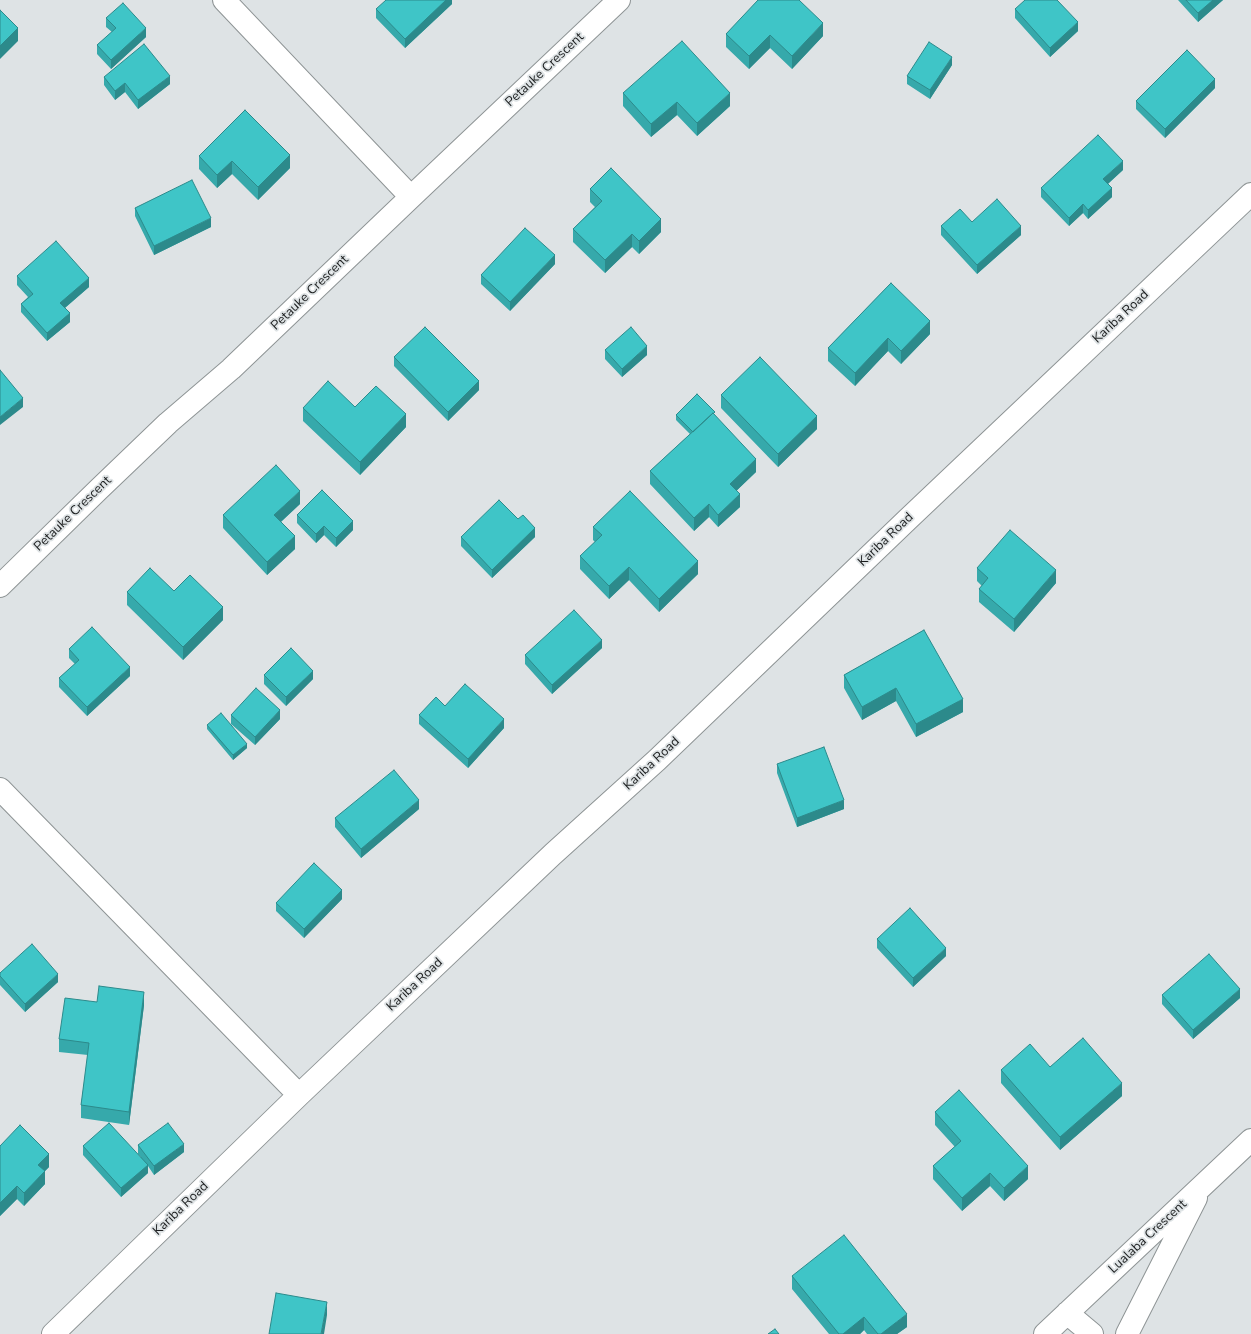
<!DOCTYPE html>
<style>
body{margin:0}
canvas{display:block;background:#dee3e5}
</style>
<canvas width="1251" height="1334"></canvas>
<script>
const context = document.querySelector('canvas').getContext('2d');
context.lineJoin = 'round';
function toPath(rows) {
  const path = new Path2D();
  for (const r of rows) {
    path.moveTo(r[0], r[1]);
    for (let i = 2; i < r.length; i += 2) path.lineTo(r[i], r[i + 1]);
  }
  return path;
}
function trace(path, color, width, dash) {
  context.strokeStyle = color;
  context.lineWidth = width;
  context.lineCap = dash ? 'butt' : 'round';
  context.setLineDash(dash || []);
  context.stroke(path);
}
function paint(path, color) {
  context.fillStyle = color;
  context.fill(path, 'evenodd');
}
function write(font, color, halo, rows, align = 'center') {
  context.font = font + ' "Nunito Sans",sans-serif';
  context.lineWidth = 3.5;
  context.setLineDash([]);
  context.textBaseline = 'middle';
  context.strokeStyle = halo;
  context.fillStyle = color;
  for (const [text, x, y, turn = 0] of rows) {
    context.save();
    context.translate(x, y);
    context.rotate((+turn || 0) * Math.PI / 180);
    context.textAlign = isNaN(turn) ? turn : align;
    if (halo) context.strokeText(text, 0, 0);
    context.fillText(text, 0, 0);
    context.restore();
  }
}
const street = toPath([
 [224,0,411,197],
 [0,586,98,490,168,423,231,369,411,197,619,0],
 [0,789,299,1095],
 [1067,1313,1092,1334],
 [53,1334,299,1095,553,854,657,760,907,520,1251,194],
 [1045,1334,1251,1140],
 [1127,1334,1196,1198]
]);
trace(street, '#8e9495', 24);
trace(street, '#fff', 22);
paint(toPath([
 [452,0,452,4,405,48,376,18,376,9],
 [1178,0,1223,0,1198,22],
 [1015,9,1078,31,1050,57,1015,18],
 [106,18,146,37,111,69,97,54,97,45,112,32,106,27],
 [726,34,823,36,792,69,770,48,749,69,726,47],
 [952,65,930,99,907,84,907,76],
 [104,77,170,84,138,109,125,92,115,100,104,85],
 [1215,88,1165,138,1136,109,1136,101],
 [623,93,730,106,697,136,677,115,651,137,623,106],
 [199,156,290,168,258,200,232,174,217,188,199,169],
 [1123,170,1108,184,1112,197,1088,219,1083,213,1069,226,1041,197,1041,188],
 [590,189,661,232,639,254,632,247,605,273,573,242,573,229,595,207,590,202],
 [135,208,211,227,154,255,135,216],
 [972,222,1021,235,977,274,941,235,941,226],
 [555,264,510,311,481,284,481,275],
 [17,276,89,287,65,308,70,322,47,341,21,312,21,304,28,297,17,285],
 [891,283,930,334,901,364,888,351,855,386,828,361,828,348],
 [605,350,647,355,622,377,605,359],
 [394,357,479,390,448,421,394,366],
 [721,395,817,429,778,467,721,408],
 [355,407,406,427,360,475,303,421,303,408],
 [676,415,715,416,756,472,737,490,740,507,718,527,709,517,694,531,650,484,650,471,690,434,676,420],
 [300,504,281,522,295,549,267,575,223,528,223,515],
 [297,515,353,530,336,547,324,535,316,543,297,523],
 [518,519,535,537,492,578,461,546,461,537],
 [593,527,698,574,659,612,629,580,609,599,580,569,580,556,595,542,593,540],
 [977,568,1056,583,1014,632,979,602,979,589,982,586,977,581],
 [174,591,223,620,183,660,127,605,127,592],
 [924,630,963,712,916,737,896,701,862,720,844,688,844,675],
 [602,648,552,694,525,664,525,655],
 [69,649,130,676,87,716,59,687,59,678,75,664,69,658],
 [264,675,313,679,286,706,264,684],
 [445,706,504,728,468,768,419,724,419,715],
 [231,715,280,719,255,745,231,724],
 [207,725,247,748,233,760,207,729],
 [777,764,844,809,797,827,777,773],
 [419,809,361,858,335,827,335,818],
 [342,899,304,938,276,911,276,903],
 [877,939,946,956,913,987,877,948],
 [0,973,58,982,25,1012,0,985],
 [1162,995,1240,998,1193,1039,1162,1004],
 [97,1002,144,1005,129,1125,81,1118,81,1105,88,1055,59,1052,59,1039],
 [1050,1067,1122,1096,1060,1150,1001,1083,1001,1070],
 [935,1112,1028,1179,1004,1201,990,1186,962,1211,933,1179,933,1166,955,1147,935,1125],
 [138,1145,184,1152,154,1175,148,1166,148,1173,121,1197,83,1155,83,1146,141,1157,138,1154],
 [0,1146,49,1167,45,1171,45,1184,24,1206,17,1199,0,1216],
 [792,1276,907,1327,897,1334,867,1334,864,1330,860,1334,829,1334,792,1289]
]), '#36a9ab');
paint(toPath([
 [446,0,452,0,452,4,405,48,405,39],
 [1213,0,1223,0,1198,22,1198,13],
 [1078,22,1078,31,1050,57,1050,48],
 [823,23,823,36,792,69,792,56],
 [18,28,18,41,0,59,0,46],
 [146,28,146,37,111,69,111,60],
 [770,35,770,48,749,69,749,56],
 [952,57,952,65,930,99,930,90],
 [170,76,170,84,138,109,138,100],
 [1215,79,1215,88,1165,138,1165,129],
 [125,83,125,92,115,100,115,91],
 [730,93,730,106,697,136,697,123],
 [677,102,677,115,651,137,651,124],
 [290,155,290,168,258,200,258,187],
 [232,161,232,174,217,188,217,175],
 [1123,161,1123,170,1103,188,1103,179],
 [1112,188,1112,197,1088,219,1088,210],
 [1083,204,1083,213,1069,226,1069,218],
 [211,218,211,227,154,255,154,246],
 [661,219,661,232,639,254,639,241],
 [1021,226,1021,235,977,274,977,265],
 [632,234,632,247,605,273,605,260],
 [555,255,555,264,510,311,510,302],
 [89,278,89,287,60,312,60,303],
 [70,313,70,322,47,341,47,333],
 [930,321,930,334,901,364,901,351],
 [888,338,888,351,855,386,855,373],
 [647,346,647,355,622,377,622,369],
 [479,381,479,390,448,421,448,412],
 [23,398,23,407,0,425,0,417],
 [406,414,406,427,360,475,360,462],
 [817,416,817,429,778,467,778,454],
 [756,459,756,472,730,497,730,484],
 [300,491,300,504,274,528,274,515],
 [740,494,740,507,718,527,718,515],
 [709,504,709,517,694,531,694,518],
 [353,521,353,530,336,547,336,538],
 [324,526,324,535,316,543,316,534],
 [535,528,535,537,492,578,492,570],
 [295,536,295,549,267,575,267,562],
 [698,561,698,574,659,612,659,599],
 [629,567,629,580,609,599,609,586],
 [1056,570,1056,583,1014,632,1014,619],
 [223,607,223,620,183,660,183,647],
 [602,640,602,648,552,694,552,685],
 [130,667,130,676,87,716,87,707],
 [313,671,313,679,286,706,286,697],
 [896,688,896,701,862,720,862,707],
 [963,699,963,712,916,737,916,724],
 [280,710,280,719,255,745,255,737],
 [504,719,504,728,468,768,468,759],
 [247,744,247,748,233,760,233,755],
 [419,800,419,809,361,858,361,849],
 [844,800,844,809,797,827,797,818],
 [342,890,342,899,304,938,304,929],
 [946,948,946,956,913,987,913,978],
 [58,974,58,982,25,1012,25,1004],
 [1240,989,1240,998,1193,1039,1193,1030],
 [144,992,144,1005,129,1125,129,1112],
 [1122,1083,1122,1096,1060,1150,1060,1137],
 [184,1144,184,1152,154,1175,154,1166],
 [49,1154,49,1167,38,1178,38,1165],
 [148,1165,148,1173,121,1197,121,1188],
 [1028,1166,1028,1179,1004,1201,1004,1188],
 [45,1171,45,1184,24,1206,24,1193],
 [990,1173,990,1186,962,1211,962,1198],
 [17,1186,17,1199,0,1216,0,1203],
 [327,1302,327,1315,324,1334,321,1334],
 [907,1314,907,1327,897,1334,881,1334],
 [864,1317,864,1330,860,1334,843,1334]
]), '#2c8a8b');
const building = toPath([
 [386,0,446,0,405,39,376,9,386,0],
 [758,0,799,0,823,23,792,56,770,35,749,56,726,34,758,0],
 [1025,0,1057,0,1078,22,1050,48,1015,9,1025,0],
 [1186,0,1213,0,1198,13,1186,0],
 [123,3,146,28,111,60,97,45,116,28,106,18,123,3],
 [0,10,18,28,0,46,0,10],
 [682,41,730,93,697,123,677,102,651,124,623,93,682,41],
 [929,42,952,57,930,90,907,76,929,42],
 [144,44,170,76,138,100,125,83,115,91,104,77,144,44],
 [1187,50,1215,79,1165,129,1136,101,1187,50],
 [245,110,290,155,258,187,232,161,217,175,199,156,245,110],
 [1098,135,1123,161,1103,179,1112,188,1088,210,1083,204,1069,218,1041,188,1098,135],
 [611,168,661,219,639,241,632,234,605,260,573,229,602,201,590,189,611,168],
 [192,180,211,218,154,246,135,208,192,180],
 [997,199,1021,226,977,265,941,226,960,209,972,222,997,199],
 [525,228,555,255,510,302,481,275,525,228],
 [56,241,89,278,60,303,70,313,47,333,21,304,33,294,17,276,56,241],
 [891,283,930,321,901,351,888,338,855,373,828,348,891,283],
 [425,327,479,381,448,412,394,357,425,327],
 [631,327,647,346,622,369,605,350,631,327],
 [760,357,817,416,778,454,721,395,760,357],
 [0,370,23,398,0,417,0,370],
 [328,381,355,407,376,386,406,414,360,462,303,408,328,381],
 [697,394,715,412,713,414,713,413,693,432,676,415,697,394],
 [713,413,756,459,730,484,740,494,718,515,709,504,694,518,650,471,713,413],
 [276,465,300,491,274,515,295,536,267,562,223,515,276,465],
 [322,490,353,521,336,538,324,526,316,534,297,515,322,490],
 [630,491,698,561,659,599,629,567,609,586,580,556,602,535,593,527,630,491],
 [499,500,518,519,523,515,535,528,492,570,461,537,499,500],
 [1010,530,1056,570,1014,619,979,589,988,578,977,568,1010,530],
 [150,568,174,591,190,575,223,607,183,647,127,592,150,568],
 [574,610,602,640,552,685,525,655,574,610],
 [92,627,130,667,87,707,59,678,79,660,69,649,92,627],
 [924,630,963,699,916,724,896,688,862,707,844,675,924,630],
 [291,648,313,671,286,697,264,675,291,648],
 [465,684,504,719,468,759,419,715,436,697,445,706,465,684],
 [256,688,280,710,255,737,231,715,256,688],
 [221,713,247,744,233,755,207,725,221,713],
 [824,747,844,800,797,818,777,764,824,747],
 [394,770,419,800,361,849,335,818,394,770],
 [314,863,342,890,304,929,276,903,314,863],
 [910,908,946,948,913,978,877,939,910,908],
 [32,944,58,974,25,1004,0,976,0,973,32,944],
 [1209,954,1240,989,1193,1030,1162,995,1209,954],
 [99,986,144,992,129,1112,81,1105,89,1043,59,1039,65,998,97,1002,99,986],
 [1083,1038,1122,1083,1060,1137,1001,1070,1030,1044,1050,1067,1083,1038],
 [959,1090,1028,1166,1004,1188,990,1173,962,1198,933,1166,961,1141,935,1112,959,1090],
 [109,1123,148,1165,121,1188,83,1146,109,1123],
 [168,1123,184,1144,154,1166,138,1145,168,1123],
 [20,1125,49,1154,38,1165,45,1171,24,1193,17,1186,0,1203,0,1146,20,1125],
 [844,1235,907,1314,881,1334,878,1334,864,1317,843,1334,839,1334,792,1276,844,1235],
 [276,1293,327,1302,321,1334,269,1334,276,1293],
 [775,1329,779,1334,768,1334,775,1329]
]);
paint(building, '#3fc5c7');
trace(building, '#2c8a8b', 1);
write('13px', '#1b1d1e', '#dee3e5', [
 ["Petauke Crescent",545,70,-43],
 ["Petauke Crescent",310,293,-44],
 ["Kariba Road",1121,317,-43],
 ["Petauke Crescent",73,514,-44],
 ["Kariba Road",886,540,-44],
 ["Kariba Road",652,764,-43],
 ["Kariba Road",415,985,-43],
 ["Kariba Road",181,1209,-44],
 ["Lualaba Crescent",1148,1237,-43]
]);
</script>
